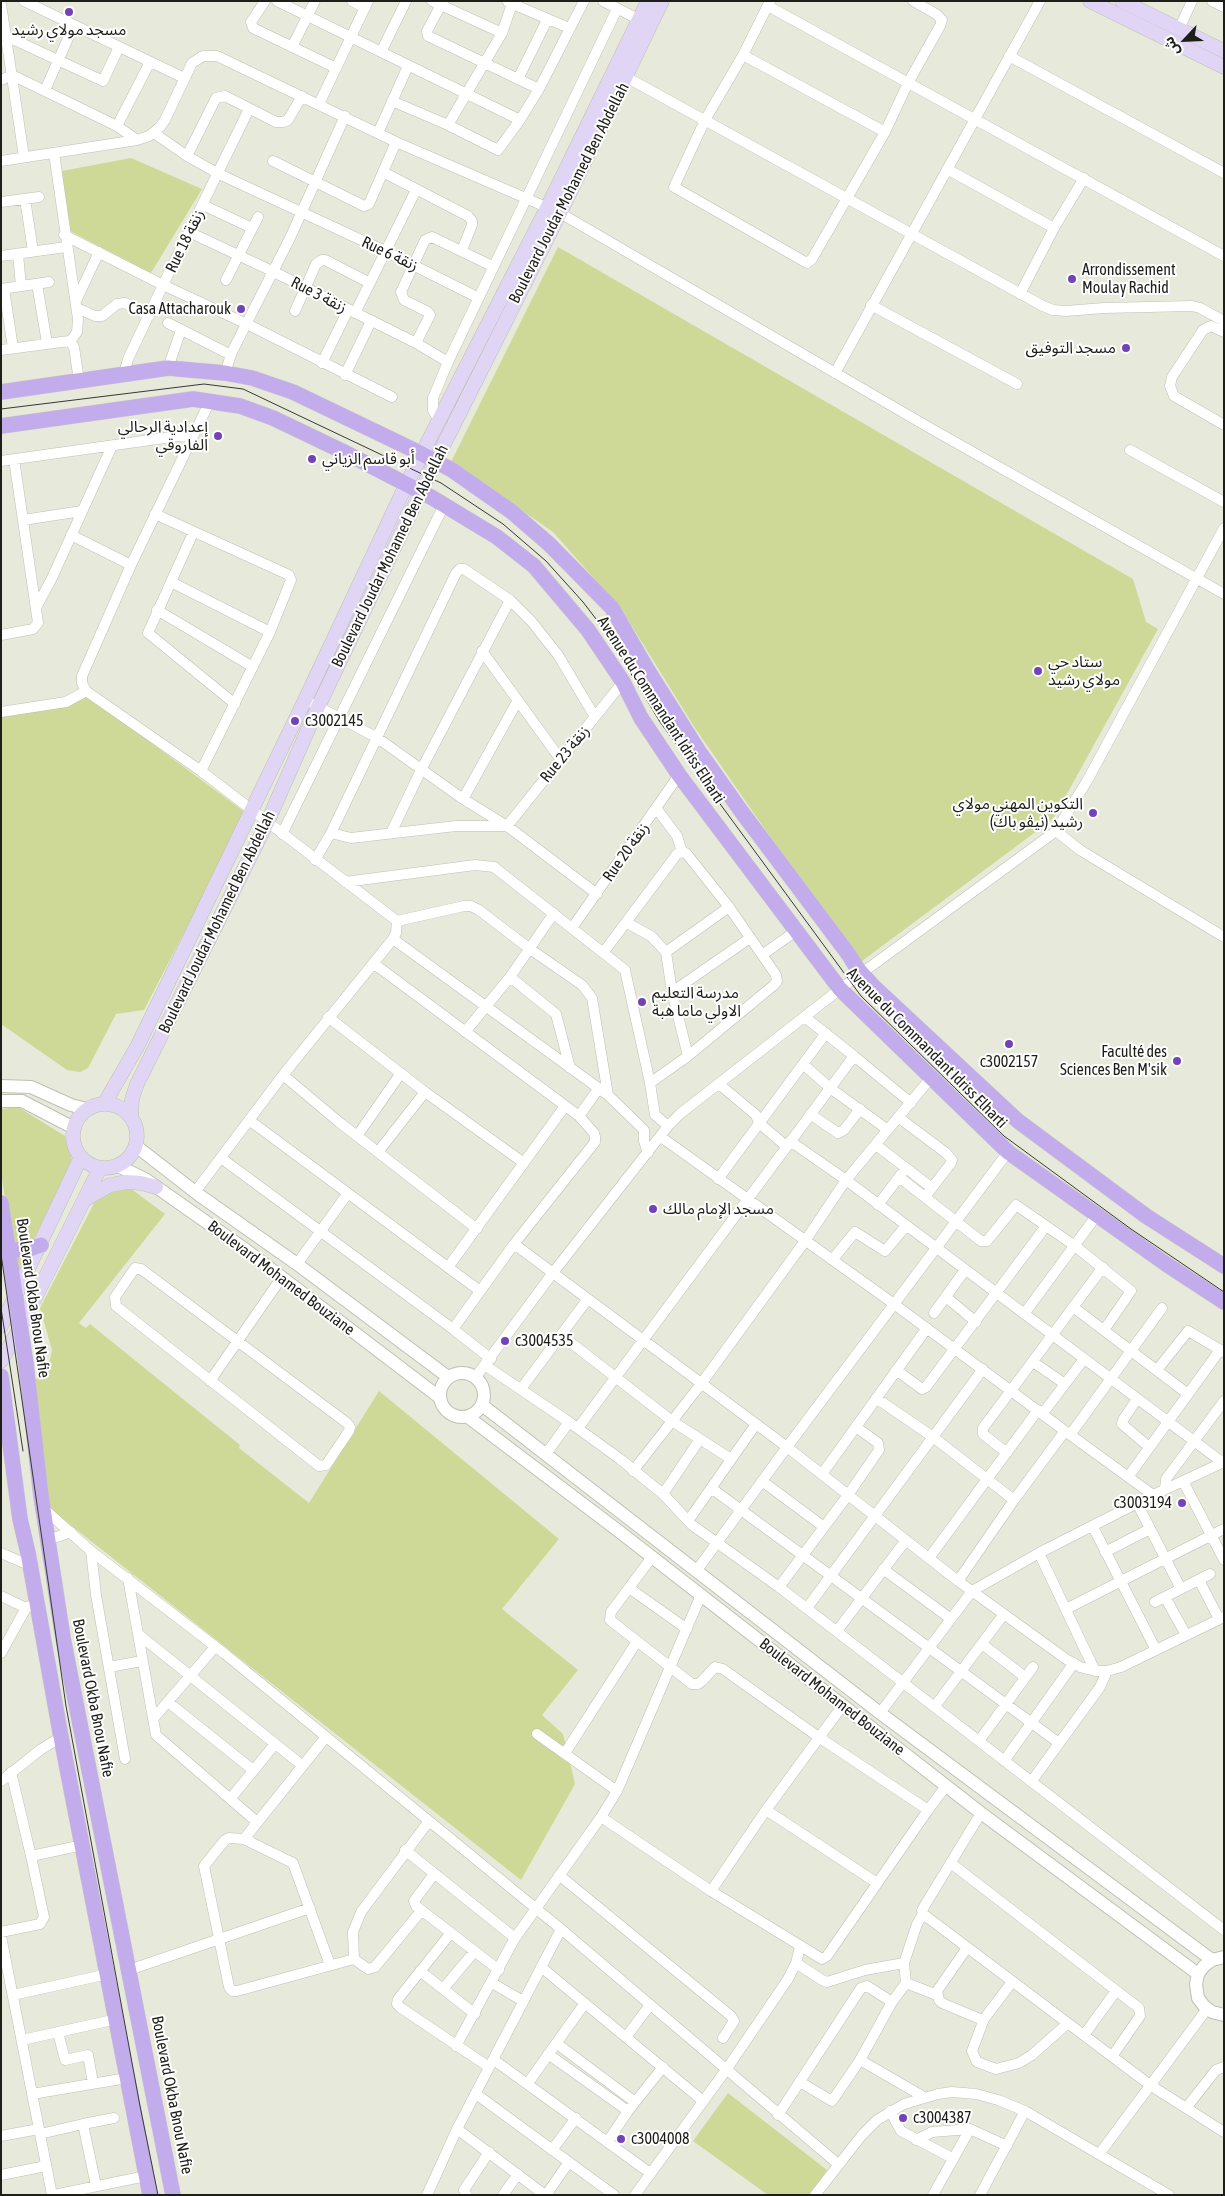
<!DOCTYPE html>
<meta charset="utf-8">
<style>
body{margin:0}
#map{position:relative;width:1225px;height:2196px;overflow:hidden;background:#e7e9db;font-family:"Asap Condensed","Noto Sans Arabic",sans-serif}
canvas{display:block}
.frame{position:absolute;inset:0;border:2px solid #1e1e19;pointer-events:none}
.north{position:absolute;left:1160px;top:15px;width:50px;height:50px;-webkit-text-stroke:4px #fff;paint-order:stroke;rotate:245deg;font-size:14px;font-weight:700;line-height:20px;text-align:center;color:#1e1e19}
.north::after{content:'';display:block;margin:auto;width:18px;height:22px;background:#1e1e19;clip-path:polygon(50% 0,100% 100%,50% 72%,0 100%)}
</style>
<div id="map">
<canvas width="1225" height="2196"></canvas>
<div class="frame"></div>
<div class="north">ش</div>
</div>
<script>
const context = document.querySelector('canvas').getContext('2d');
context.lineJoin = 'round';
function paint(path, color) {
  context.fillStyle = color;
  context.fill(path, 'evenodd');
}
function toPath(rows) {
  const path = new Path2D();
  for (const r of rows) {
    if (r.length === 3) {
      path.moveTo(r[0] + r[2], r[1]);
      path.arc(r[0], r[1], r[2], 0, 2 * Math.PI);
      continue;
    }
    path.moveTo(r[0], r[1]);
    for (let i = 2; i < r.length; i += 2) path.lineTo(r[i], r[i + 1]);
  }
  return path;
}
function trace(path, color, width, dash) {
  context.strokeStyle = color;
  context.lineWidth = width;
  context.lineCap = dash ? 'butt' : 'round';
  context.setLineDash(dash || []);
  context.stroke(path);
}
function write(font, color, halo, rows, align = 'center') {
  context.font = font + ' "Asap Condensed","Noto Sans Arabic",sans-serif';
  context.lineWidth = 4;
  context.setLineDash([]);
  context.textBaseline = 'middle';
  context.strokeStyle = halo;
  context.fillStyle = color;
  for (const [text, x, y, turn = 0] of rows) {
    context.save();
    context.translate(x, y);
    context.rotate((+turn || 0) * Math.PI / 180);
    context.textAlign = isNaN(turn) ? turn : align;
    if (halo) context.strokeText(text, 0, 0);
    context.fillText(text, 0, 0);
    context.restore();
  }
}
paint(toPath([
 [131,158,202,189,151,273,68,230,62,171],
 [558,247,1133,579,1146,622,1158,629,1053,819,858,964,695,728,622,610,553,532,451,462],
 [88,696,246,813,144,1010,116,1014,88,1068,80,1072,67,1070,1,1024,1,715],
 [18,1107,65,1136,72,1160,16,1276,1,1171,1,1109],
 [115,1177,165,1214,79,1323,86,1328,90,1324,240,1445,239,1448,309,1503,379,1391,559,1539,502,1609,578,1670,542,1715,563,1734,575,1784,521,1880,63,1519,46,1515,30,1381,40,1377,49,1363,52,1350,40,1308,106,1180],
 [728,2093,827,2170,809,2195,768,2195,693,2141]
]), '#cfd997');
const minor = toPath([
 [24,1,184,78],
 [265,1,251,22,253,28,336,68],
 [277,1,520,120],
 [352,1,365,8],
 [432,1,502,33],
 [443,1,427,31,428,36,539,89],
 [603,1,640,20],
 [770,1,743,55,705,120,674,187,807,263,812,259,885,132,908,83,940,26,942,20,936,14,913,1],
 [1212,1,1224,7],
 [508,2,569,28],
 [1,4,24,157],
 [768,6,1224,256],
 [1179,29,1192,1],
 [6,36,103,81,119,47],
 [292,47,315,1],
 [381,52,406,1],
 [743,55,885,132],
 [1009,56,1224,173],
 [626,77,1043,306,1053,310,1066,311,1104,308,1192,306,1200,308,1224,321],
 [518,79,547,20],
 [1,80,12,75,117,126],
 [45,90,74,25],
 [392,101,448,125,498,150,520,120,539,89,584,1],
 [319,104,368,1],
 [448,125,502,33,513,1],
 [154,133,187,156,219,174,385,251,477,297],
 [378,133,408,66],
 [137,140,117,126,150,62],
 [54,153,78,319,77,332,70,342],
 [187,156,216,98,225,96,276,122,283,122,288,120,302,96],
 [1,161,137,140,149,136,160,127,165,120,192,63,203,56,217,56,396,142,560,213,930,428,1224,594],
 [273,161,364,206,367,205,369,204,396,142],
 [947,169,1054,228],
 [383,172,468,216,472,221,472,225,462,250],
 [25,199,33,251],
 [1,202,39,197],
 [203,205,252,228],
 [189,232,272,271,416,343,448,362],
 [64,235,163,285,247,324,392,397],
 [18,254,21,286],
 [1,256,66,247],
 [226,280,258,217],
 [37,284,47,343],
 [1,289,49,282],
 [4,289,13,348],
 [1020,294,1054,228,1084,178],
 [76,301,99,252],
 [871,305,1017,384],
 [77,308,95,316,102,316,117,304,125,303,149,316],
 [295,311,316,264,322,260,325,260,370,283],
 [355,313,416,190],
 [168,323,231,355],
 [1224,332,1211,326,1203,330,1172,377,1170,386,1174,396,1224,425],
 [416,343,430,315,428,312,404,300,401,292,425,240,432,237,492,266],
 [1,350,69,341,74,347,79,381],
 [322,363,348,310],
 [168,368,181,330],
 [225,373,232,352,290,238,345,116],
 [835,373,1040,1],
 [124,374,128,359,163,285,249,109],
 [345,375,371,321],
 [210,401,131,565,82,676,82,683,86,691,201,771,397,921,464,906,471,906,479,910,530,949,582,985,592,998,608,1095],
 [439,421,433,410,433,398,448,362,617,9],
 [1130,450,1224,502],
 [1,461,193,434],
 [155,514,289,575,291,580,270,632,201,771],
 [23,520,82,511],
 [193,533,148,633,235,704],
 [71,535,131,565],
 [171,582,270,632],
 [36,608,51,580,112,446],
 [157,610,253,667],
 [1,635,33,629,38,623,14,459],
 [482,651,561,760],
 [313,704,376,737,463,799,507,826,623,682],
 [1,712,66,702,86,691],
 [463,799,518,700],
 [656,808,677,836,682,852],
 [1056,831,1080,850,1224,937],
 [331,833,351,838,456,826,507,826,597,894],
 [391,833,421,770,510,600],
 [282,834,444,505],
 [315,860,331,833,456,573,460,569,464,569,510,600,532,622,558,655,595,717],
 [345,882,475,865,494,867,625,970,650,1083,655,1115,668,1126],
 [627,923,651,936,666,952,672,992,688,1056],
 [572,928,679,775],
 [393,939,608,1095,644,1130,644,1141,648,1153],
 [666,952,729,907],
 [603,953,677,854,682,852,686,853,729,907,776,975,777,981,774,985,688,1056,650,1083],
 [762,955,796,931],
 [373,963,579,1116,594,1133,595,1137,595,1142,514,1244,453,1329],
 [510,977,556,1014,570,1068],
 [672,992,750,938],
 [328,1017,425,1092,524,1163],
 [465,1032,510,977,554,913],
 [854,1056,911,1103],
 [803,1064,830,1088,888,1130],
 [283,1075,339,1122,477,1229],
 [719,1084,756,1115,759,1123,786,1146],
 [810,1114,838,1133,844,1130,860,1109],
 [579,1116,599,1088],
 [898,1117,946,1153,952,1160,951,1163,925,1197],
 [249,1120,480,1291],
 [357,1136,401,1073],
 [661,1137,894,1304,1065,1431,1153,1495],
 [790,1141,846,1180,1222,1462],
 [876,1145,932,1188],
 [378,1152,425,1092],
 [221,1158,453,1329,491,1359],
 [899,1177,981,1241,987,1241,1016,1205,1075,1246,1131,1291,1104,1330],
 [718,1179,826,1033],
 [195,1192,283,1075,393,939,396,933,397,921],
 [878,1205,902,1173],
 [514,1244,787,1447,958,1581,1066,1659,1080,1667,1095,1671,1107,1671,1121,1667,1224,1617],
 [832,1260,855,1232,885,1251,906,1226],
 [297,1264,348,1193],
 [449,1266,565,1106],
 [135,1268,141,1269,347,1423,350,1427,349,1431,326,1465,319,1466,116,1306,115,1297,135,1268],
 [946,1297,976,1322],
 [1073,1307,1188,1394],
 [934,1313,965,1270],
 [1024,1314,1097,1215],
 [561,1335,672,1421,731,1459],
 [1033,1362,1065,1384],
 [486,1366,569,1422,620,1459,663,1494,692,1525,779,1587,1224,1930],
 [896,1370,922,1389,926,1387,1046,1226],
 [1157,1370,1188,1331,1224,1352],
 [475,1378,552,1274,668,1126,681,1113,840,989,1056,831,1087,781,1224,528],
 [210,1381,282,1277],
 [521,1389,587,1300],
 [876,1398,933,1437,1014,1500,958,1581],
 [1137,1399,1123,1420,1122,1424,1149,1447],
 [1043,1413,1084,1359],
 [578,1428,854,1056,806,1018],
 [1070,1435,1162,1308],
 [1007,1453,983,1434,983,1428,1103,1267],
 [546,1454,569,1422],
 [633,1471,701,1384,805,1241,846,1180,930,1079],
 [822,1474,927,1328],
 [1128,1477,1220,1350],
 [762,1481,824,1527],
 [1183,1481,1224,1560],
 [711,1488,1059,1743],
 [1165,1489,1166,1479,1224,1401],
 [663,1494,700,1439],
 [1014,1500,1065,1431],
 [1137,1503,1181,1589],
 [43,1508,91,1551,225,1654,561,1929,838,2164],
 [688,1521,756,1424],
 [1093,1527,1156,1650],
 [48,1540,71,1532],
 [91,1551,96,1595,125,1759],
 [1105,1552,1150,1529],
 [1,1553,29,1565],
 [1039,1553,1095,1671],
 [652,1557,611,1612,610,1620,692,1684,698,1684,702,1681,715,1667,723,1669,820,1738,928,1810],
 [929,1558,1038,1410],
 [883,1569,951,1619],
 [697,1570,787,1447,1008,1152],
 [128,1578,156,1735,257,1822],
 [1199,1580,1219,1619],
 [779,1587,848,1495,879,1450,878,1443,856,1427],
 [629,1588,687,1629],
 [1,1596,26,1608,32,1605],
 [1165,1597,1186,1635],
 [1155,1602,1210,1574],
 [807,1608,983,1369],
 [1066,1609,1224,1529],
 [837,1631,906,1540],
 [138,1634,303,1766],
 [982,1644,1025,1677],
 [1,1653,26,1608],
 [109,1667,142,1661],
 [168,1702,253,1770],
 [935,1706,1004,1614],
 [880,1713,972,1591,1039,1553,1153,1495,1224,1462],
 [153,1719,215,1647],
 [537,1734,617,1791],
 [979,1741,1033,1667],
 [565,1753,636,1643],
 [1004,1761,1074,1663],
 [1,1781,40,1750,61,1737],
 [1031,1782,1100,1687,1107,1671],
 [231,1798,275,1744],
 [766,1810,877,1883],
 [981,1813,925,1905,922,1911,923,1914,1150,2085,1224,2132],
 [601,1817,711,1891,822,1959,827,1956,928,1810,946,1786],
 [244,1839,325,1738],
 [405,1850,515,1938],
 [31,1856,83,1845],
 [952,1864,1139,2008,1140,2016,1113,2055],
 [434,1874,414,1901,416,1906,499,1970],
 [559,1875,731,2016,734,2021,723,2038],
 [711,1891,766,1810,843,1705],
 [1,1932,40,1924,44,1917,31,1856,11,1772],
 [450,1934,398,1999,397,2004,401,2008,489,2067],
 [1,1936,52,2195],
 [800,1947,796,1963,822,1980,827,1982,865,1970,904,1963],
 [967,1948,937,1991,939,2000,942,2003,980,2019,984,2019,1012,1982],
 [354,1959,353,1932,361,1912,429,1821],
 [354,1959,368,1969,375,1967,421,1911],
 [330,1965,293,1863,244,1839,229,1838,225,1840,204,1866,229,1987,232,1991,237,1991,354,1959],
 [541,1967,703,2101],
 [129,1970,310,1908],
 [420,1971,475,2014],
 [492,1983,523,2001],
 [906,1983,904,1963,917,1924,923,1914],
 [443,1989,474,1952],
 [13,1995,108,1974],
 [984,2019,972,2051,977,2062,996,2069,1019,2063,1032,2055,1068,2023],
 [58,2032,65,2060,88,2055,93,2083],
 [1084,2035,1116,1991],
 [626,2037,650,2005],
 [22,2040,117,2019],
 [556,2043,635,2102],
 [456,2046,515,1938,601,1817,617,1791,701,1595],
 [548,2054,628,2111],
 [494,2060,650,2173],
 [860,2060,924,2097],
 [800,2082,832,2101,860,2060,892,2002,906,1983,937,1995],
 [528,2083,585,2003],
 [32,2094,127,2078],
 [476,2094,614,2195],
 [1186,2108,1216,2070,1224,2067],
 [890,2111,901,2131,952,2158],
 [778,2115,861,1988,867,1986,892,2002],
 [83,2124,114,2118],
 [457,2129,545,2195],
 [40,2134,83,2124,96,2186],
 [1,2136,39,2129],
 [916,2140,932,2132,970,2129,1007,2146],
 [608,2141,628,2111,663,2067],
 [552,2150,576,2118],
 [1100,2153,1207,2009],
 [1,2175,46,2166],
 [54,2195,146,2176],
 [427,2195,457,2129,561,1929],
 [467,2195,464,2190,489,2152],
 [503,2195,518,2174],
 [546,2195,569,2162],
 [635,2195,726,2070,788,1979,796,1963],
 [815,2195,862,2135,877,2120,904,2104,938,2094,952,2092,976,2094,998,2100,1025,2111,1169,2195],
 [933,2195,970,2129],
 [980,2195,1025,2111]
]);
const tertiary = toPath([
 [1,1086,31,1087,71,1105,87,1109],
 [1,1101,22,1101,74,1128],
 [136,1146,199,1195,297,1264,448,1377],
 [118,1166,145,1179,246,1250,439,1397],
 [462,1395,22],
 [482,1405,880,1713,1212,1960],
 [468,1417,616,1529,981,1813,1198,1974],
 [1224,1957,1212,1960,1204,1966,1198,1974,1196,1984,1198,1998,1204,2006,1212,2012,1224,2015]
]);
const secondary = toPath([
 [1090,1,1224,67],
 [1122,1,1224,51],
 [105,1136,32],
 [104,1104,137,1047,305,700,406,485,547,208,648,1],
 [131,1116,132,1099,137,1084,267,823,318,707,435,462,560,213,662,1],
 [86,1199,110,1185,126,1182,141,1183,156,1187],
 [1,1326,81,1157],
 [1,1361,20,1328,100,1168]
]);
const primary = toPath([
 [1,392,168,368,225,373,252,378,293,392,422,454,452,470,512,512,549,544,612,608,647,669,698,750,741,811,849,955,857,968,873,986,1018,1121,1146,1216,1224,1266],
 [1,426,193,399,240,406,273,418,344,452,431,497,497,537,534,566,588,630,623,682,641,718,679,775,840,989,1008,1152,1166,1264,1224,1302],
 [1,1203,26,1364,41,1496,63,1638,173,2195],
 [8,1250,27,1250,41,1245],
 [1,1376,20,1519,28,1553,61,1737,150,2195]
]);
trace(minor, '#bec0b2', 11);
trace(tertiary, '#bec0b2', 14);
trace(secondary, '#bec0b2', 15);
trace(primary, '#c9c9c8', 16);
trace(minor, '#fff', 10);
trace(tertiary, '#fff', 12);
trace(secondary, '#e0d5f5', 14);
trace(primary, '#c2aceb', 15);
trace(toPath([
 [1,409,204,384,243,389,441,483,503,524,546,561,583,602,606,632,660,722,861,996,1004,1136,1131,1229,1224,1292],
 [1,1254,66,1706,140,2106,158,2195],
 [1,1308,23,1451]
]), '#373832', 1);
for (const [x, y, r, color] of [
 [69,12,5,"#7242b9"],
 [1072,279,5,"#7242b9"],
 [241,309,5,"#7242b9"],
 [1126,348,5,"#7242b9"],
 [218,436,5,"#7242b9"],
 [312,459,5,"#7242b9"],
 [1038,671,5,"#7242b9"],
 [295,721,5,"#7242b9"],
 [1093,813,5,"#7242b9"],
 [642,1002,5,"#7242b9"],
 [1009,1044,5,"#7242b9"],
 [1177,1061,5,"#7242b9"],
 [653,1209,5,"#7242b9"],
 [505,1341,5,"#7242b9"],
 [1182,1503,5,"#7242b9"],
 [903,2118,5,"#7242b9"],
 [621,2139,5,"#7242b9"]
]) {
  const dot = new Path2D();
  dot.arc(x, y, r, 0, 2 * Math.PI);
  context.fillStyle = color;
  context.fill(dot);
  trace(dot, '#fff', 2);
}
write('16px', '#1e1e19', '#fff', [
 ["مسجد مولاي رشيد",69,30,"center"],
 ["Arrondissement",1082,270],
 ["Moulay Rachid",1082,288],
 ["Casa Attacharouk",231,309,"right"],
 ["مسجد التوفيق",1116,348,"right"],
 ["إعدادية الرحالي",208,427,"right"],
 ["الفاروقي",208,445,"right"],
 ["أبو قاسم الزياني",322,459],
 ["ستاد حي",1048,662],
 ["مولاي رشيد",1048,680],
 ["c3002145",305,721],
 ["التكوين المهني مولاي",1083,804,"right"],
 ["رشيد (نيڤو باك)",1083,822,"right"],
 ["مدرسة التعليم",652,993],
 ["الاولي ماما هبة",652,1011],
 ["Faculté des",1167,1052,"right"],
 ["Sciences Ben M'sik",1167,1070,"right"],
 ["c3002157",1009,1062,"center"],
 ["مسجد الإمام مالك",663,1209],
 ["c3004535",515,1341],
 ["c3003194",1172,1503,"right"],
 ["c3004387",913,2118],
 ["c3004008",631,2139]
], 'left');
write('16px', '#1e1e19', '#fff', [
 ["Boulevard Joudar Mohamed Ben Abdellah",569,193,-63],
 ["Rue 18 زنقة",185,241,-64],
 ["Rue 6 زنقة",390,254,25],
 ["Rue 3 زنقة",319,295,27],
 ["Boulevard Joudar Mohamed Ben Abdellah",390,556,-64],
 ["Avenue du Commandant Idriss Elharti",661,710,57],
 ["Rue 23 زنقة",565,754,-51],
 ["Rue 20 زنقة",626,852,-55],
 ["Boulevard Joudar Mohamed Ben Abdellah",217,922,-64],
 ["Avenue du Commandant Idriss Elharti",927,1048,45],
 ["Boulevard Mohamed Bouziane",281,1278,37],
 ["Boulevard Okba Bnou Nafie",33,1298,82],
 ["Boulevard Mohamed Bouziane",832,1697,38],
 ["Boulevard Okba Bnou Nafie",93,1698,79],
 ["Boulevard Okba Bnou Nafie",172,2095,79]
]);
</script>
